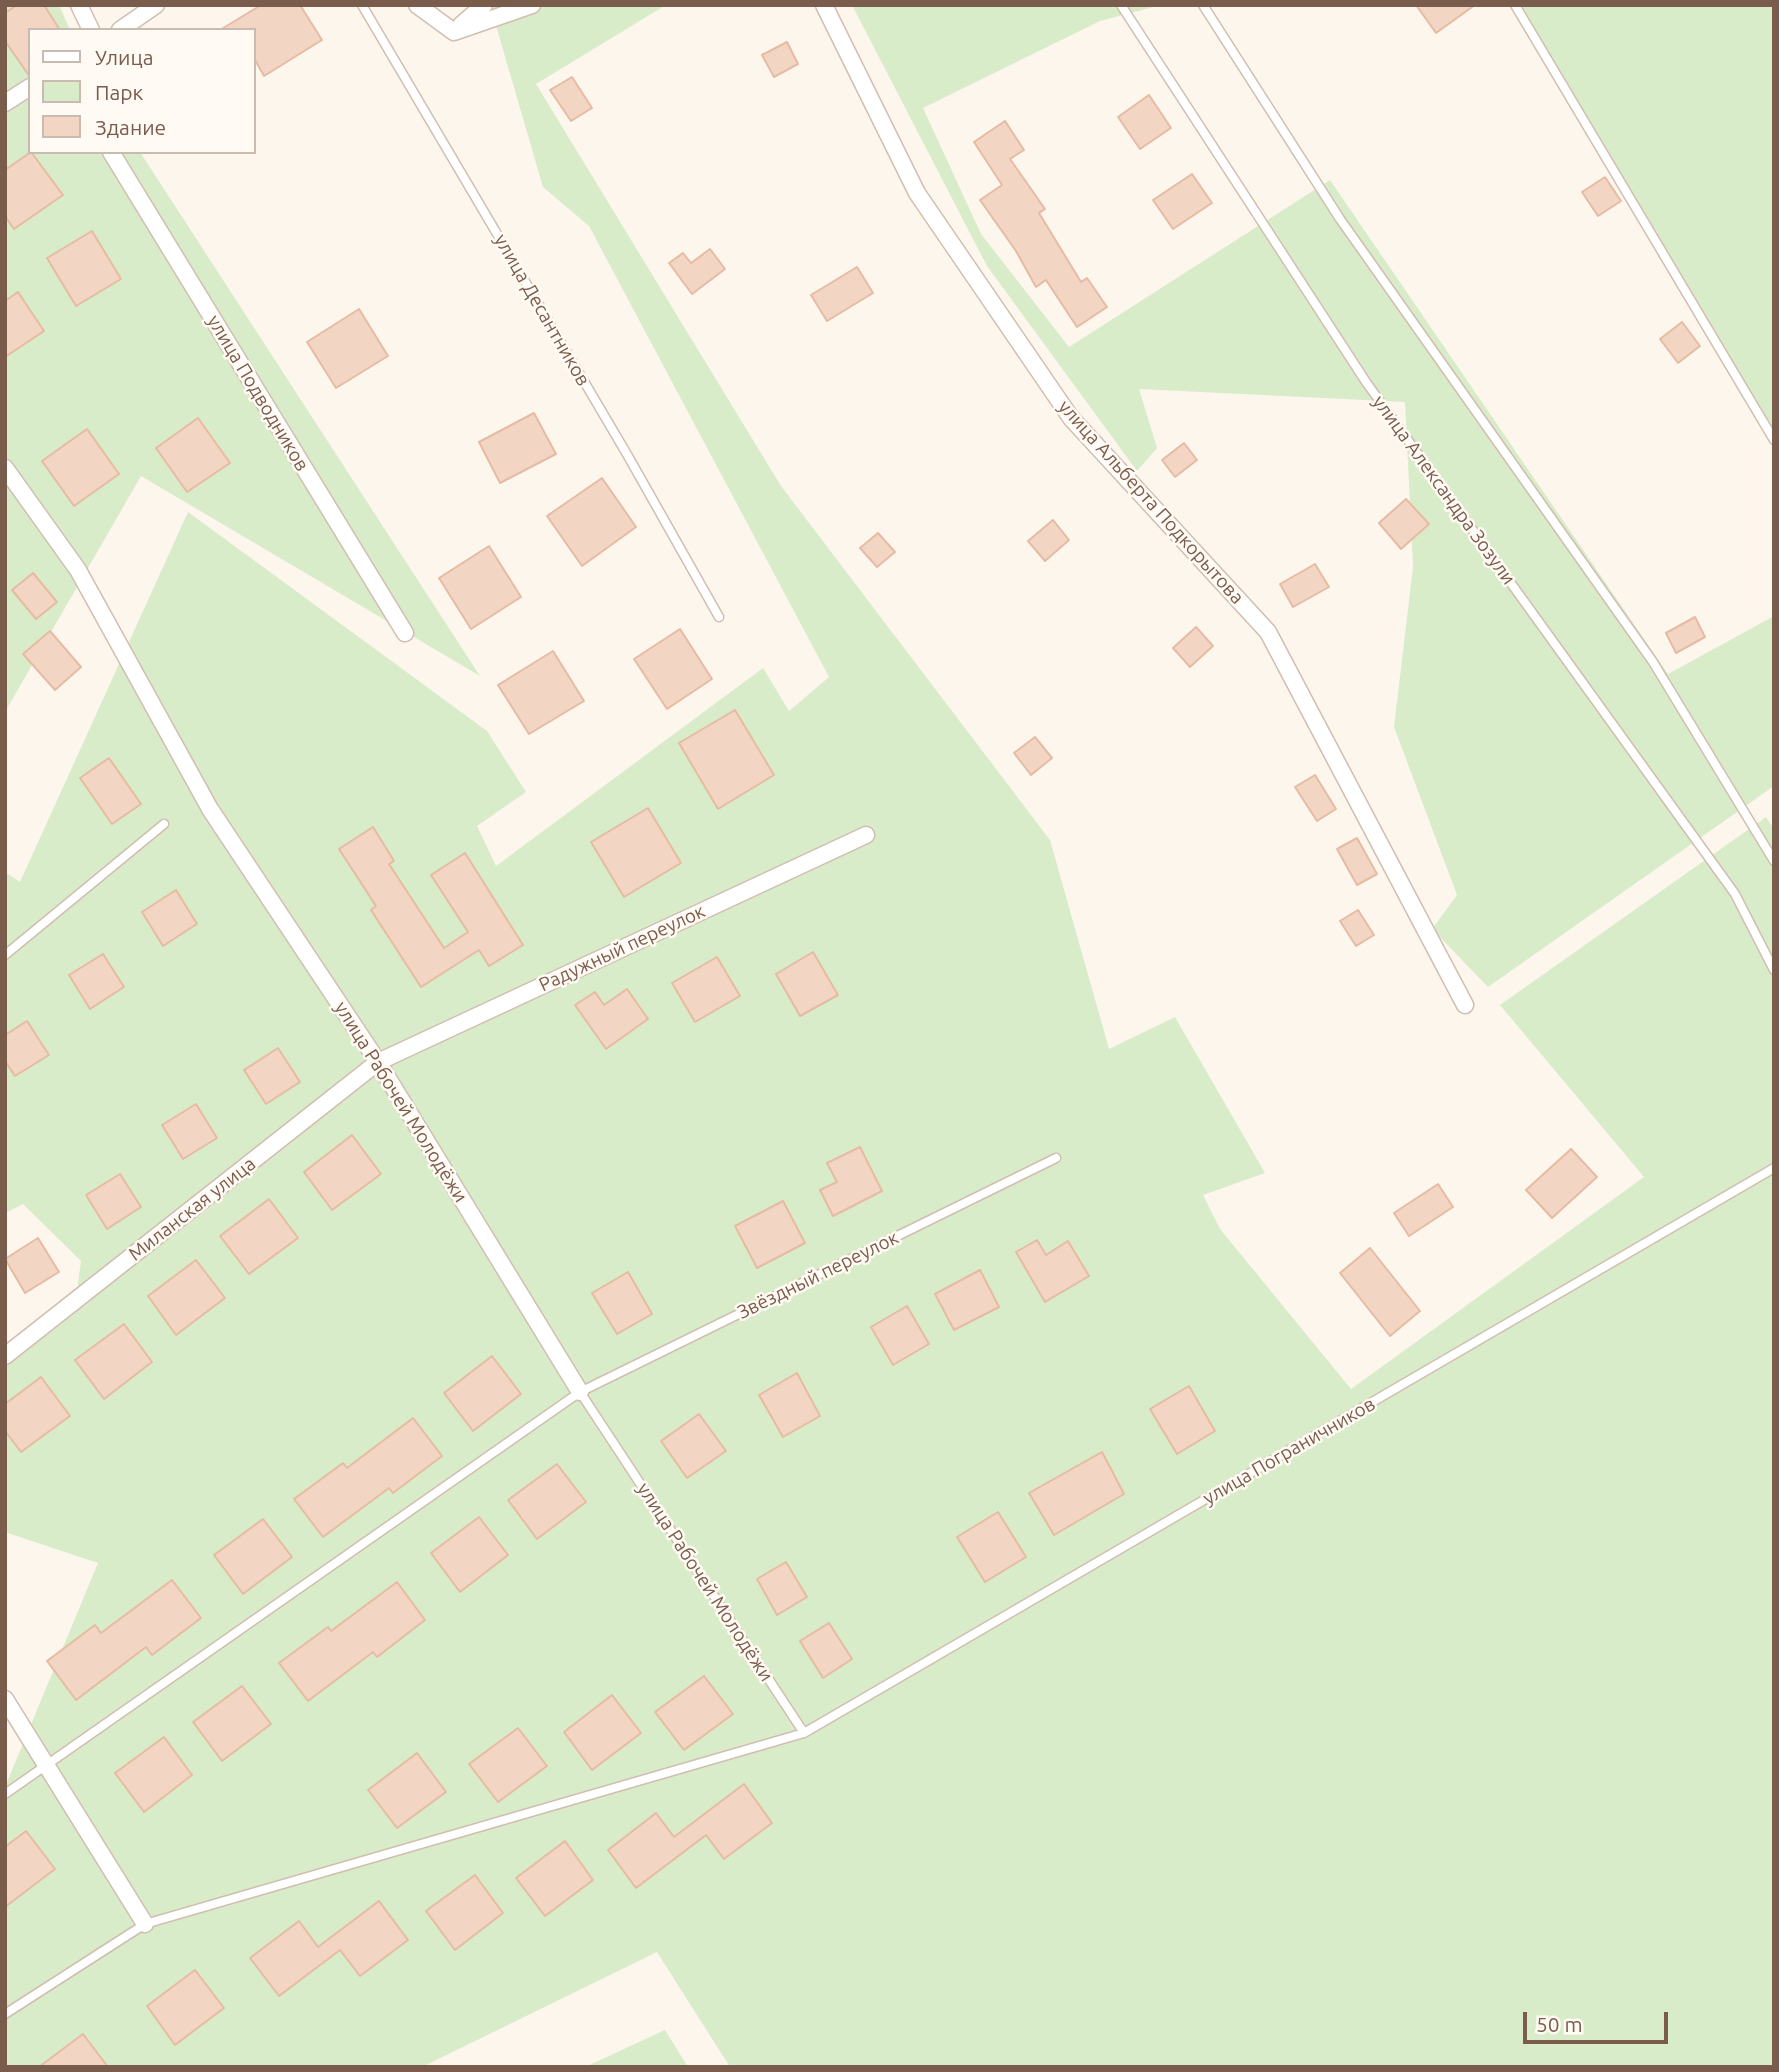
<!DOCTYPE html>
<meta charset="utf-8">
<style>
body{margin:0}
#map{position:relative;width:1779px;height:2072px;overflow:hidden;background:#fdf6ec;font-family:Ubuntu,sans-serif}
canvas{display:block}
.frame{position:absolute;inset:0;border:7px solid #7a5c4d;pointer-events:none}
.legend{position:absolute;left:28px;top:28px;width:228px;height:126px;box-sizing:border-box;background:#fffaf3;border:2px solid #cabbb1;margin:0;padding:9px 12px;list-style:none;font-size:21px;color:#7a5c4d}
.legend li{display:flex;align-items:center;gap:14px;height:35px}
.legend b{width:35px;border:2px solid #cabbb1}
.scale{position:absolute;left:1523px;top:2012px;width:145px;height:32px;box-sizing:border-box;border:4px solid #7a5c4d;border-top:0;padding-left:9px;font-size:21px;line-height:24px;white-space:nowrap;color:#7a5c4d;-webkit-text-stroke:5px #fffaf3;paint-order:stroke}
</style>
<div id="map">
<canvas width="1779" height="2072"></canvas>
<div class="frame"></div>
<ul class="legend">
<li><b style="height:9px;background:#fff"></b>Улица</li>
<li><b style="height:19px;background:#d8ecc9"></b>Парк</li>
<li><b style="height:19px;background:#f3d5c3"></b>Здание</li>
</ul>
<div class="scale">50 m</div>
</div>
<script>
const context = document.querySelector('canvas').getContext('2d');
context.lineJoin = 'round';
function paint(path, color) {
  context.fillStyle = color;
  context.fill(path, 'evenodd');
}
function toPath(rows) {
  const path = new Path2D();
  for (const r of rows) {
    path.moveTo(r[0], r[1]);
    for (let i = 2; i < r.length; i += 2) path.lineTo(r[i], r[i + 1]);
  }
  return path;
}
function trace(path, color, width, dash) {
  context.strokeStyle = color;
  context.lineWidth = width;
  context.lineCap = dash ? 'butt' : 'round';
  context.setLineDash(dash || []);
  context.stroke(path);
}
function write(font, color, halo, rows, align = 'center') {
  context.font = font + ' Ubuntu,sans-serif';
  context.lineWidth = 5;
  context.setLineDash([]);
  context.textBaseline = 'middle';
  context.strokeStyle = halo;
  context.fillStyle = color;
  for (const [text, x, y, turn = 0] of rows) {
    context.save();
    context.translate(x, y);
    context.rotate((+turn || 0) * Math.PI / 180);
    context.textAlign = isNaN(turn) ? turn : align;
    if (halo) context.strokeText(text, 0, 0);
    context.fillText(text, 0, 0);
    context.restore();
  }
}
paint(toPath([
 [5,5,59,5,70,30,30,30,30,152,140,152,480,676,141,476,5,712],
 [490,5,666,5,536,84,781,486,1050,840,1109,1049,1175,1017,1265,1173,1203,1195,1220,1229,1351,1389,1644,1177,1500,1005,1766,817,1774,829,1774,2067,730,2067,657,1952,422,2067,5,2067,5,1787,98,1563,5,1532,5,1364,22,1347,74,1314,81,1261,23,1204,5,1213,5,872,20,882,188,512,487,731,526,792,477,826,496,866,763,668,789,711,829,677,589,226,543,187],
 [852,5,1161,5,1100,21,923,108,981,234,1069,347,1330,180,1668,674,1774,616,1774,786,1488,987,1432,929,1457,895,1394,727,1413,567,1405,402,1139,389,1157,448,1137,471,987,266],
 [1510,5,1774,5,1774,433],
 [665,2030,688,2067,585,2067]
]), '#d8ecc9');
const building = toPath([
 [17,5,44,5,60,30,30,30,30,77,5,41,5,13,17,5],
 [261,5,300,5,322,40,264,76,254,58,254,30,220,30,261,5],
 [1416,5,1475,5,1436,33,1416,5],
 [787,42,798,64,774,77,762,55,787,42],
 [572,77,592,108,571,121,550,90,572,77],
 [1149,95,1171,128,1140,149,1118,117,1149,95],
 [1005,121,1024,150,1010,159,1045,209,1039,213,1081,282,1087,278,1107,307,1077,327,1046,280,1036,287,1016,251,980,200,1002,185,974,142,1005,121],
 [31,152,63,195,14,229,5,216,5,170,31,152],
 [1192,174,1212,203,1173,229,1153,200,1192,174],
 [1605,177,1621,201,1598,216,1582,192,1605,177],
 [92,231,121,279,76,306,47,258,92,231],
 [710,249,725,269,692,294,669,263,683,253,691,263,710,249],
 [857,267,873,293,827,321,811,295,857,267],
 [18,292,44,331,5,357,5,301,18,292],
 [359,309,388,356,336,388,307,342,359,309],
 [1682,322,1700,346,1678,363,1660,339,1682,322],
 [534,413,556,454,500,483,479,442,534,413],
 [198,418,230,463,187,492,156,448,198,418],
 [87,429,119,474,74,506,42,461,87,429],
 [1184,443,1197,460,1175,477,1162,460,1184,443],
 [602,478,636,527,582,566,547,516,602,478],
 [1406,499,1429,524,1401,549,1379,523,1406,499],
 [1053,520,1069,540,1045,561,1028,541,1053,520],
 [878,533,895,552,877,567,860,548,878,533],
 [489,546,521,597,471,629,439,578,489,546],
 [1315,564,1329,587,1293,607,1280,584,1315,564],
 [33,573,57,602,36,619,12,590,33,573],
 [1695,617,1705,637,1676,653,1666,633,1695,617],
 [1196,627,1213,646,1190,667,1173,648,1196,627],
 [680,629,712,679,667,709,634,659,680,629],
 [50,631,81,667,55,690,23,654,50,631],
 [553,651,584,701,529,734,498,685,553,651],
 [735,710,774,775,718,809,679,743,735,710],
 [1035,737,1052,758,1031,775,1014,753,1035,737],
 [109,758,141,804,112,824,80,778,109,758],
 [1315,775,1336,809,1317,821,1295,787,1315,775],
 [648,808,681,863,624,897,591,842,648,808],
 [373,827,394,861,389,864,444,948,468,932,431,875,465,853,523,945,489,966,479,950,421,987,371,910,376,906,339,849,373,827],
 [1357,838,1377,874,1357,885,1337,849,1357,838],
 [176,890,197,924,163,946,142,912,176,890],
 [1358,910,1374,935,1356,946,1340,921,1358,910],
 [813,952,838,995,800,1016,776,974,813,952],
 [103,954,124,987,90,1009,69,975,103,954],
 [717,957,740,996,695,1022,672,983,717,957],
 [627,989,648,1019,606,1049,575,1005,595,992,604,1005,627,989],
 [27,1021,49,1055,15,1076,5,1061,5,1035,27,1021],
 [278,1048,300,1082,266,1104,244,1070,278,1048],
 [196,1104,217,1138,183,1159,162,1125,196,1104],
 [352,1135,381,1174,332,1210,304,1172,352,1135],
 [860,1147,882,1191,833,1216,820,1190,837,1182,827,1163,860,1147],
 [1571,1149,1597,1177,1552,1218,1526,1190,1571,1149],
 [120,1174,141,1207,107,1229,86,1195,120,1174],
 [1438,1184,1453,1207,1409,1236,1394,1213,1438,1184],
 [269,1199,298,1238,249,1274,220,1236,269,1199],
 [783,1201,805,1243,757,1268,735,1226,783,1201],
 [38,1238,59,1272,25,1293,5,1259,38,1238],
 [1037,1240,1046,1255,1068,1241,1089,1276,1045,1302,1016,1252,1037,1240],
 [1370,1248,1420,1311,1390,1336,1340,1273,1370,1248],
 [196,1260,225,1298,176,1335,148,1296,196,1260],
 [980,1270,999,1307,954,1330,935,1294,980,1270],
 [628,1272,652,1314,617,1334,592,1293,628,1272],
 [907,1306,929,1344,893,1365,871,1327,907,1306],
 [124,1324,152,1362,104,1399,75,1360,124,1324],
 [492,1356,521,1394,473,1431,444,1393,492,1356],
 [797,1373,820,1416,783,1437,759,1395,797,1373],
 [41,1377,70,1416,21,1452,5,1431,5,1404,41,1377],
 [1189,1386,1215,1431,1177,1454,1150,1409,1189,1386],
 [699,1414,726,1451,687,1478,661,1441,699,1414],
 [413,1418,442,1456,393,1493,389,1488,323,1537,294,1499,343,1463,347,1468,413,1418],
 [1102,1452,1124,1494,1054,1535,1029,1493,1102,1452],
 [557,1464,586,1502,537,1539,508,1500,557,1464],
 [998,1512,1026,1557,985,1582,957,1537,998,1512],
 [479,1517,508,1555,460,1592,431,1553,479,1517],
 [263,1519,292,1557,243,1594,214,1555,263,1519],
 [786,1562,807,1597,777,1615,757,1579,786,1562],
 [172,1580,201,1618,152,1655,146,1647,76,1700,47,1661,95,1625,101,1633,172,1580],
 [397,1582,425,1620,377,1657,373,1652,308,1701,279,1663,328,1627,331,1631,397,1582],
 [829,1623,852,1659,823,1678,800,1641,829,1623],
 [704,1676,733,1714,684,1750,655,1712,704,1676],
 [242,1686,271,1724,222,1761,193,1722,242,1686],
 [612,1695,641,1733,592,1770,564,1732,612,1695],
 [518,1728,547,1766,498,1802,469,1764,518,1728],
 [164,1737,192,1775,144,1812,115,1773,164,1737],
 [417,1753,446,1792,397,1828,368,1790,417,1753],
 [744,1784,772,1823,724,1859,706,1835,636,1888,608,1850,656,1813,674,1837,744,1784],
 [26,1831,55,1869,5,1907,5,1847,26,1831],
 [565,1841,593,1880,545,1916,516,1878,565,1841],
 [475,1875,503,1913,455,1950,426,1911,475,1875],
 [379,1901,408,1940,360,1976,340,1950,279,1996,250,1958,299,1921,318,1947,379,1901],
 [195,1970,224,2008,175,2045,147,2006,195,1970],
 [83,2034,108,2067,39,2067,83,2034]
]);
paint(building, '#f3d5c3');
trace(building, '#e6bba3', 2);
const lane = toPath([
 [362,5,628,456,719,617],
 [1121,5,1366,382,1735,894,1774,970],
 [1203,5,1340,219,1653,662,1774,861],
 [1515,5,1774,440],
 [5,955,164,824],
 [580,1392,804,1733],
 [5,1794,580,1392,1056,1158],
 [5,2014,145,1924,804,1733,1774,1168]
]);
const street = toPath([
 [79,5,91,30],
 [417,5,454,32,532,5],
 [824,5,917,193,1071,418,1268,632,1465,1005],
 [461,25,484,5],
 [120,30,156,5],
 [5,103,30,87],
 [111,152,405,633],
 [5,468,78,570,210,809,378,1062,580,1392],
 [5,1356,378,1062,866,835],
 [5,1699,145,1924]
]);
trace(lane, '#d1beb0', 11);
trace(street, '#d1beb0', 19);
trace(lane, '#fff', 8);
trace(street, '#fff', 16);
write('19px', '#7a5c4d', '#fffaf3', [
 ["улица Десантников",542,310,60],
 ["улица Подводников",258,393,59],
 ["улица Александра Зозули",1444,490,54],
 ["улица Альберта Подкорытова",1151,502,48],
 ["Радужный переулок",622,948,-25],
 ["улица Рабочей Молодёжи",401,1102,58],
 ["Миланская улица",192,1209,-38],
 ["Звёздный переулок",818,1275,-26],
 ["улица Пограничников",1289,1451,-30],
 ["улица Рабочей Молодёжи",705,1582,57]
]);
</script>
